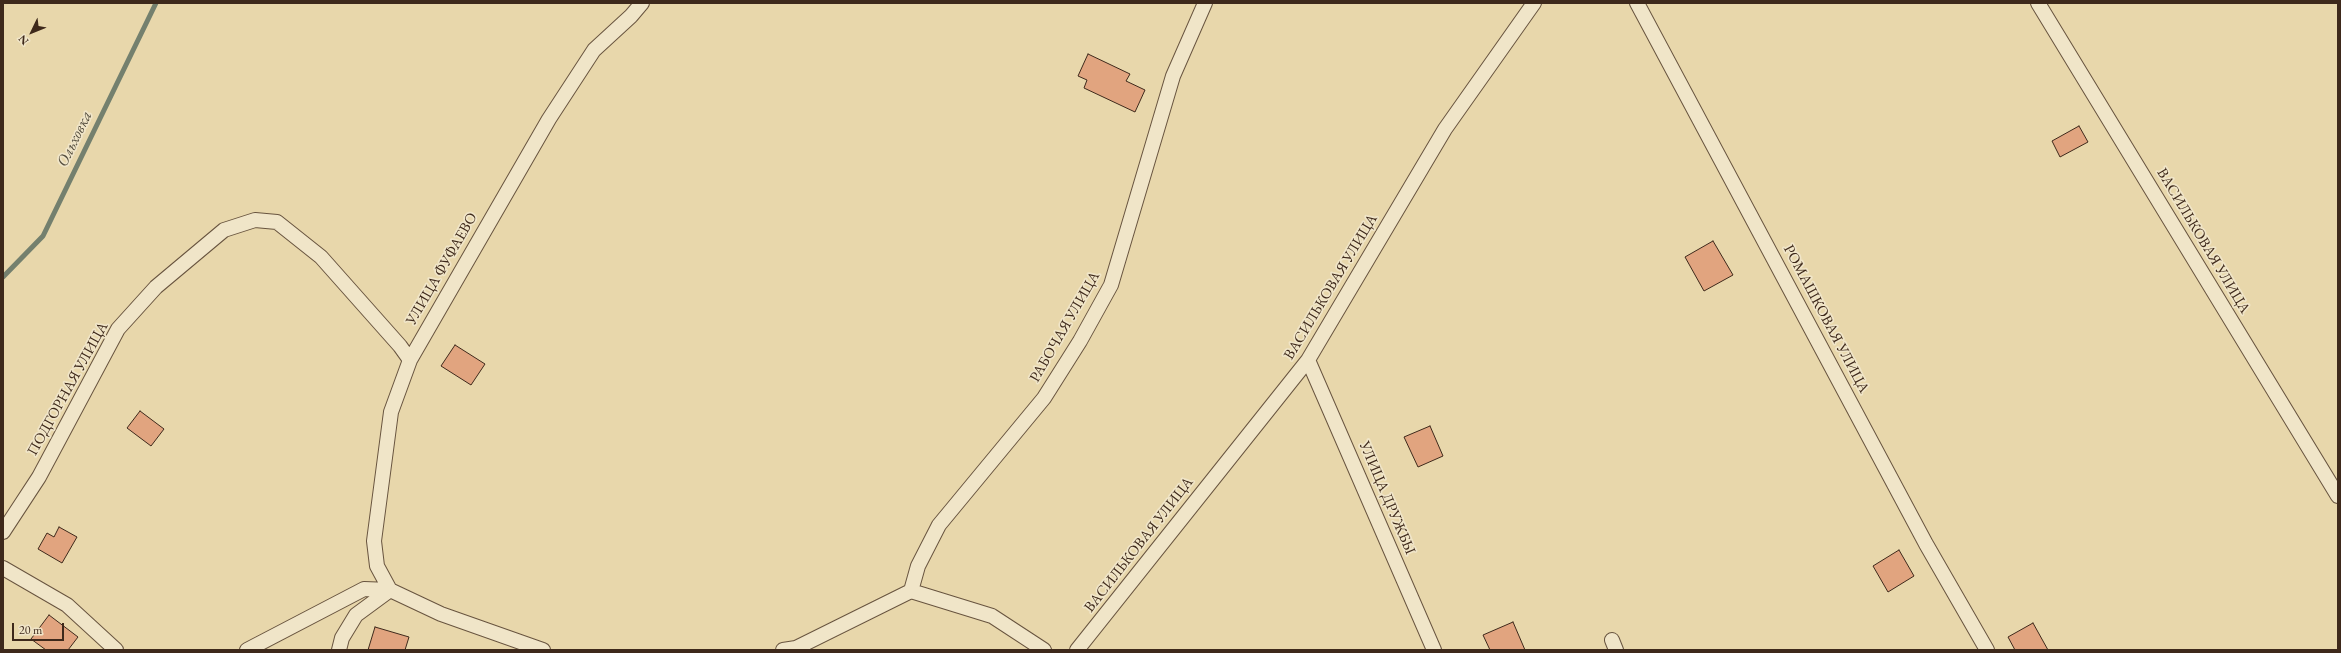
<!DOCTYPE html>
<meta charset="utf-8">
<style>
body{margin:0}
#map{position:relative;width:2341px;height:653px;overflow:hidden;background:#e8d7ab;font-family:"EB Garamond",serif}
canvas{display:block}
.frame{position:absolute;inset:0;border:4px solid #3e291b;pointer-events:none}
.north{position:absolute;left:12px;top:12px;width:40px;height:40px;-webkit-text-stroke:3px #f0e5c8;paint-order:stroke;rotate:227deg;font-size:11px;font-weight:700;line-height:16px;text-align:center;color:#3e291b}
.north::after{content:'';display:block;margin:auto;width:14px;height:18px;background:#3e291b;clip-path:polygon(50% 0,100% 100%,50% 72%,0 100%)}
.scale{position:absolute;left:12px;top:623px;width:52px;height:18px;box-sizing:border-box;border:2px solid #3e291b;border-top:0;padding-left:5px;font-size:12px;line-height:14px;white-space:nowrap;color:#3e291b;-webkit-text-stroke:3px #f0e5c8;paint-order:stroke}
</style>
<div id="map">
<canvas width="2341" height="653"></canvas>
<div class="frame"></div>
<div class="north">N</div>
<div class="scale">20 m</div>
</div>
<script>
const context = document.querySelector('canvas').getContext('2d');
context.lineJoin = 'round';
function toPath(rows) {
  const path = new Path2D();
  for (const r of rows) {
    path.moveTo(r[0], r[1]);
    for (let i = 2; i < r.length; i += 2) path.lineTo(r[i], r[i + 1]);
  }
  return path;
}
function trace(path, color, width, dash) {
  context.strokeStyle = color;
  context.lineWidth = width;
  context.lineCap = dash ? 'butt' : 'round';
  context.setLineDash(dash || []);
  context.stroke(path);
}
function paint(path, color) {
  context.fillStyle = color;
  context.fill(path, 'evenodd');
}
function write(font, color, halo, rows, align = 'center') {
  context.font = font + ' "EB Garamond",serif';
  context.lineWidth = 3.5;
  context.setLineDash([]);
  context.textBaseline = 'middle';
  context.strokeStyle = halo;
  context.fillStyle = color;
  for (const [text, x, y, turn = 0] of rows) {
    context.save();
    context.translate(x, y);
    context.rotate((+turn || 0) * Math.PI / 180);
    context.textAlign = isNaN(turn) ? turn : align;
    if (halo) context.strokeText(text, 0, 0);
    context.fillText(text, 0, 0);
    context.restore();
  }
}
trace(toPath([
 [3,277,43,236,156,3]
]), '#74806e', 5);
const building = toPath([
 [1088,54,1130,74,1126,81,1145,90,1135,112,1084,88,1087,80,1078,76,1088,54],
 [2079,126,2088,142,2060,157,2052,141,2079,126],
 [1713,241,1733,275,1704,291,1685,257,1713,241],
 [455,345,485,364,471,385,441,366,455,345],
 [140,411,164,429,151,446,127,428,140,411],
 [1430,426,1443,456,1418,467,1404,437,1430,426],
 [59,527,77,537,62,563,38,549,47,533,54,537,59,527],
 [1899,550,1914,576,1888,592,1873,566,1899,550],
 [49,615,78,637,68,650,46,650,31,639,49,615],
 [1513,622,1525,650,1490,650,1483,635,1513,622],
 [2033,623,2048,650,2015,650,2008,637,2033,623],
 [375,627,409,637,405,650,368,650,375,627]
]);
paint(building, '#e1a47f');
trace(building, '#3e291b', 1);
const minor = toPath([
 [1637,3,1926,544,1987,650],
 [2038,3,2338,496],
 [1308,360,1434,650],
 [3,532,39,477,118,329,156,287,224,230,255,220,277,222,321,257,400,346,410,360],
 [3,568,67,605,116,650],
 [390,590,377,566,374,541,391,412,410,360,549,119,594,50,631,16,642,3],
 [911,591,918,566,939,525,1044,398,1080,341,1111,285,1173,76,1205,3],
 [1612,640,1616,650],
 [247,650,364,589,390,590,441,614,543,650],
 [339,650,342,638,356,615,390,590],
 [783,650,796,648,911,591,992,616,1044,650],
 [1077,650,1308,360,1445,129,1534,3]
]);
trace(minor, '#68543f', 16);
trace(minor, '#f0e5c8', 14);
write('15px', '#3e291b', '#f0e5c8', [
 ["ВАСИЛЬКОВАЯ УЛИЦА",2203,241,59],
 ["УЛИЦА ФУФАЕВО",442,269,-60],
 ["ВАСИЛЬКОВАЯ УЛИЦА",1331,287,-59],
 ["РОМАШКОВАЯ УЛИЦА",1826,319,62],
 ["РАБОЧАЯ УЛИЦА",1065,327,-60],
 ["ПОДГОРНАЯ УЛИЦА",68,389,-61],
 ["УЛИЦА ДРУЖБЫ",1387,498,67],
 ["ВАСИЛЬКОВАЯ УЛИЦА",1139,545,-52]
]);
write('italic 16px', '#544d3e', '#f0e5c8', [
 ["Ольховка",75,139,-64]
]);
</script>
